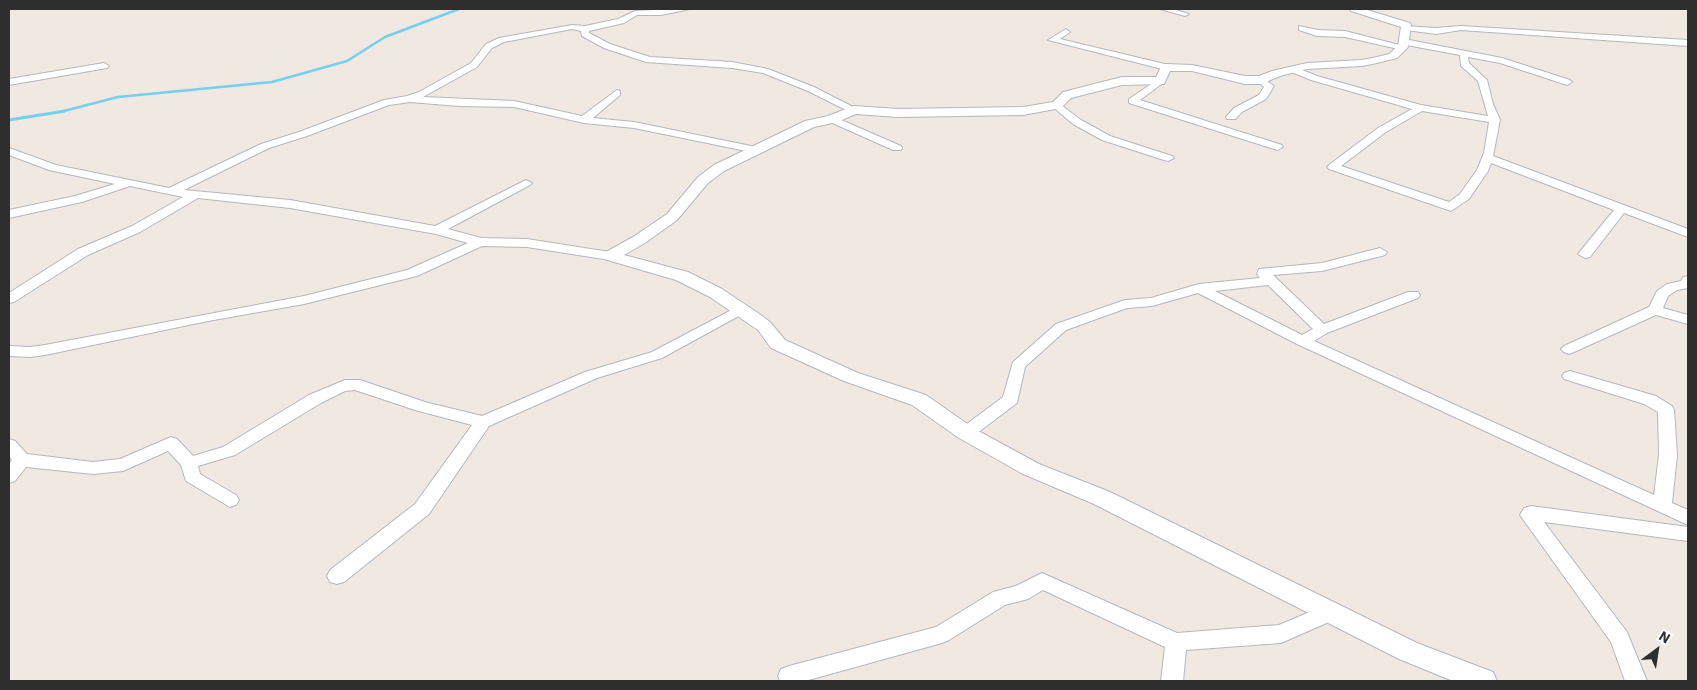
<!DOCTYPE html>
<style>
body{margin:0}
#map{position:relative;width:1697px;height:690px;overflow:hidden;background:#efe9e1;font-family:"IBM Plex Sans",sans-serif}
canvas{display:block}
.frame{position:absolute;inset:0;border:10px solid #2e2e2e;pointer-events:none}
.north{position:absolute;left:1632px;top:625px;width:50px;height:50px;-webkit-text-stroke:4px #fff;paint-order:stroke;rotate:31deg;font-size:14px;font-weight:700;line-height:20px;text-align:center;color:#2e2e2e}
.north::after{content:'';display:block;margin:auto;width:18px;height:22px;background:#2e2e2e;clip-path:polygon(50% 0,100% 100%,50% 72%,0 100%)}
</style>
<div id="map">
<canvas width="1697" height="690"></canvas>
<div class="frame"></div>
<div class="north">N</div>
</div>
<script>
const context = document.querySelector('canvas').getContext('2d');
context.lineJoin = 'round';
function toPath(rows) {
  const path = new Path2D();
  for (const r of rows) {
    path.moveTo(r[0], r[1]);
    for (let i = 2; i < r.length; i += 2) path.lineTo(r[i], r[i + 1]);
  }
  return path;
}
function trace(path, color, width, dash) {
  context.strokeStyle = color;
  context.lineWidth = width;
  context.lineCap = dash ? 'butt' : 'round';
  context.setLineDash(dash || []);
  context.stroke(path);
}
function paint(path, color) {
  context.fillStyle = color;
  context.fill(path, 'evenodd');
}
trace(toPath([
 [60,112,118,97,272,82,347,61,385,37,459,9]
]), '#75cff0', 2.5);
trace(toPath([
 [9,120,65,111]
]), '#75cff0', 3);
const minor = toPath([
 [673,9,690,9,661,15,637,15,624,23,589,31,589,33,610,44,650,57,732,62,768,69,814,87,859,110,858,112,850,112,808,91,763,73,732,68,646,62,604,48,582,36,581,31,572,29,504,42,492,48,477,67,423,97,514,101,582,116,617,90,620,91,620,95,593,118,634,122,756,147,761,150,756,153,634,128,584,123,514,107,459,106,410,102,389,105,307,136,269,148,184,190,290,200,435,226,526,180,532,183,530,185,448,229,481,238,527,239,610,252,617,256,610,260,527,247,482,246,417,276,304,304,208,321,45,355,30,357,9,356,9,346,30,347,45,345,304,296,407,270,468,243,436,234,290,208,198,198,140,232,88,255,14,302,9,303,9,293,78,249,132,226,183,197,130,186,82,202,9,218,9,210,75,196,115,184,49,170,9,155,9,148,56,165,169,188,261,144,299,132,384,100,407,96,419,92,471,63,486,44,499,38,572,25,585,26,618,19,635,11,673,9],
 [1160,9,1173,9,1189,14,1185,16,1160,9],
 [1299,26,1318,30,1345,31,1407,47,1403,50,1345,37,1317,36,1299,30,1299,26],
 [1403,26,1436,28,1461,26,1688,40,1688,46,1461,30,1436,34,1406,30,1403,30,1403,26],
 [1066,29,1070,32,1060,39,1169,65,1171,67,1166,70,1048,40,1066,29],
 [1404,39,1502,58,1570,80,1572,82,1567,85,1500,63,1468,57,1469,63,1487,80,1493,104,1500,120,1493,156,1688,229,1688,237,1624,213,1590,257,1585,258,1578,254,1614,210,1491,163,1488,171,1469,199,1451,211,1329,169,1327,167,1329,165,1378,128,1412,109,1311,80,1289,71,1289,67,1295,67,1317,76,1421,105,1488,116,1478,81,1461,66,1460,55,1401,44,1400,42,1404,39],
 [1422,111,1489,122,1484,153,1477,170,1460,194,1449,202,1341,166,1386,132,1422,111],
 [104,63,109,66,107,68,9,85,9,79,104,63],
 [1261,77,1274,86,1266,99,1242,112,1235,119,1227,119,1226,117,1234,108,1259,95,1264,87,1256,80,1261,77],
 [1160,78,1165,81,1163,83,1140,100,1282,145,1283,147,1278,150,1274,149,1129,103,1129,99,1160,78],
 [1057,102,1081,120,1110,136,1172,156,1174,158,1168,161,1164,160,1102,140,1073,124,1053,107,1052,105,1057,102],
 [832,116,901,146,902,148,901,150,893,150,828,121,827,119,832,116],
 [1380,248,1387,252,1385,255,1322,271,1273,275,1324,324,1408,292,1418,292,1420,295,1418,298,1327,333,1314,341,1654,495,1659,455,1658,412,1644,404,1564,379,1562,376,1564,373,1570,371,1656,396,1672,406,1674,410,1677,455,1672,503,1688,510,1688,525,1297,344,1198,293,1152,306,1127,308,1066,330,1025,367,1017,403,972,437,966,439,960,437,958,433,960,429,1003,397,1013,362,1056,324,1125,300,1151,298,1199,284,1260,278,1257,274,1259,269,1322,263,1380,248],
 [1268,285,1313,329,1302,335,1215,291,1268,285],
 [1688,276,1688,288,1677,290,1668,296,1663,308,1688,315,1688,324,1656,315,1574,352,1569,354,1564,352,1561,349,1564,346,1649,307,1657,291,1667,284,1681,281,1683,277,1688,276],
 [741,305,746,306,748,309,746,312,662,358,597,378,489,426,429,514,344,582,337,584,330,582,327,576,330,570,415,504,472,425,415,410,355,390,345,391,321,403,235,455,198,466,200,474,236,495,239,500,236,505,230,507,186,481,181,465,168,451,123,471,93,474,26,467,15,481,9,483,9,465,12,460,9,456,9,439,15,441,27,454,93,462,120,459,171,437,177,439,193,456,223,447,309,395,345,380,360,380,425,402,482,416,585,372,652,352,741,305],
 [1531,506,1688,527,1688,541,1544,522,1627,632,1647,681,1625,681,1611,642,1520,515,1524,508,1531,506],
 [1042,573,1177,633,1279,625,1331,603,1338,606,1341,612,1338,618,1281,643,1186,650,1183,681,1161,681,1165,647,1043,590,1028,599,1005,605,949,640,942,643,805,681,780,681,778,676,781,669,789,666,936,627,993,592,1016,586,1042,573]
]);
const tertiary = toPath([
 [1350,9,1364,9,1410,23,1411,25,1408,47,1397,58,1377,63,1362,66,1307,69,1280,76,1261,84,1245,84,1192,71,1170,71,1164,84,1122,85,1071,98,1061,108,1023,115,898,117,856,114,837,122,814,127,724,171,708,183,677,220,645,243,624,255,688,272,722,289,758,313,770,322,785,340,858,373,926,395,973,428,1039,464,1110,492,1417,643,1493,672,1497,681,1453,681,1399,659,1094,504,1023,474,959,438,912,405,844,381,771,348,758,330,710,297,676,280,604,259,602,256,604,253,633,237,667,214,698,177,714,165,805,121,828,116,854,106,898,109,1023,107,1053,102,1063,92,1122,77,1156,77,1162,65,1166,64,1192,65,1245,76,1259,76,1272,71,1307,63,1362,60,1377,57,1389,54,1398,46,1401,27,1351,11,1350,9]
]);
trace(minor, '#b4b7c1', 2);
trace(tertiary, '#b4b7c1', 2);
paint(minor, '#fff');
paint(tertiary, '#fff');
</script>
